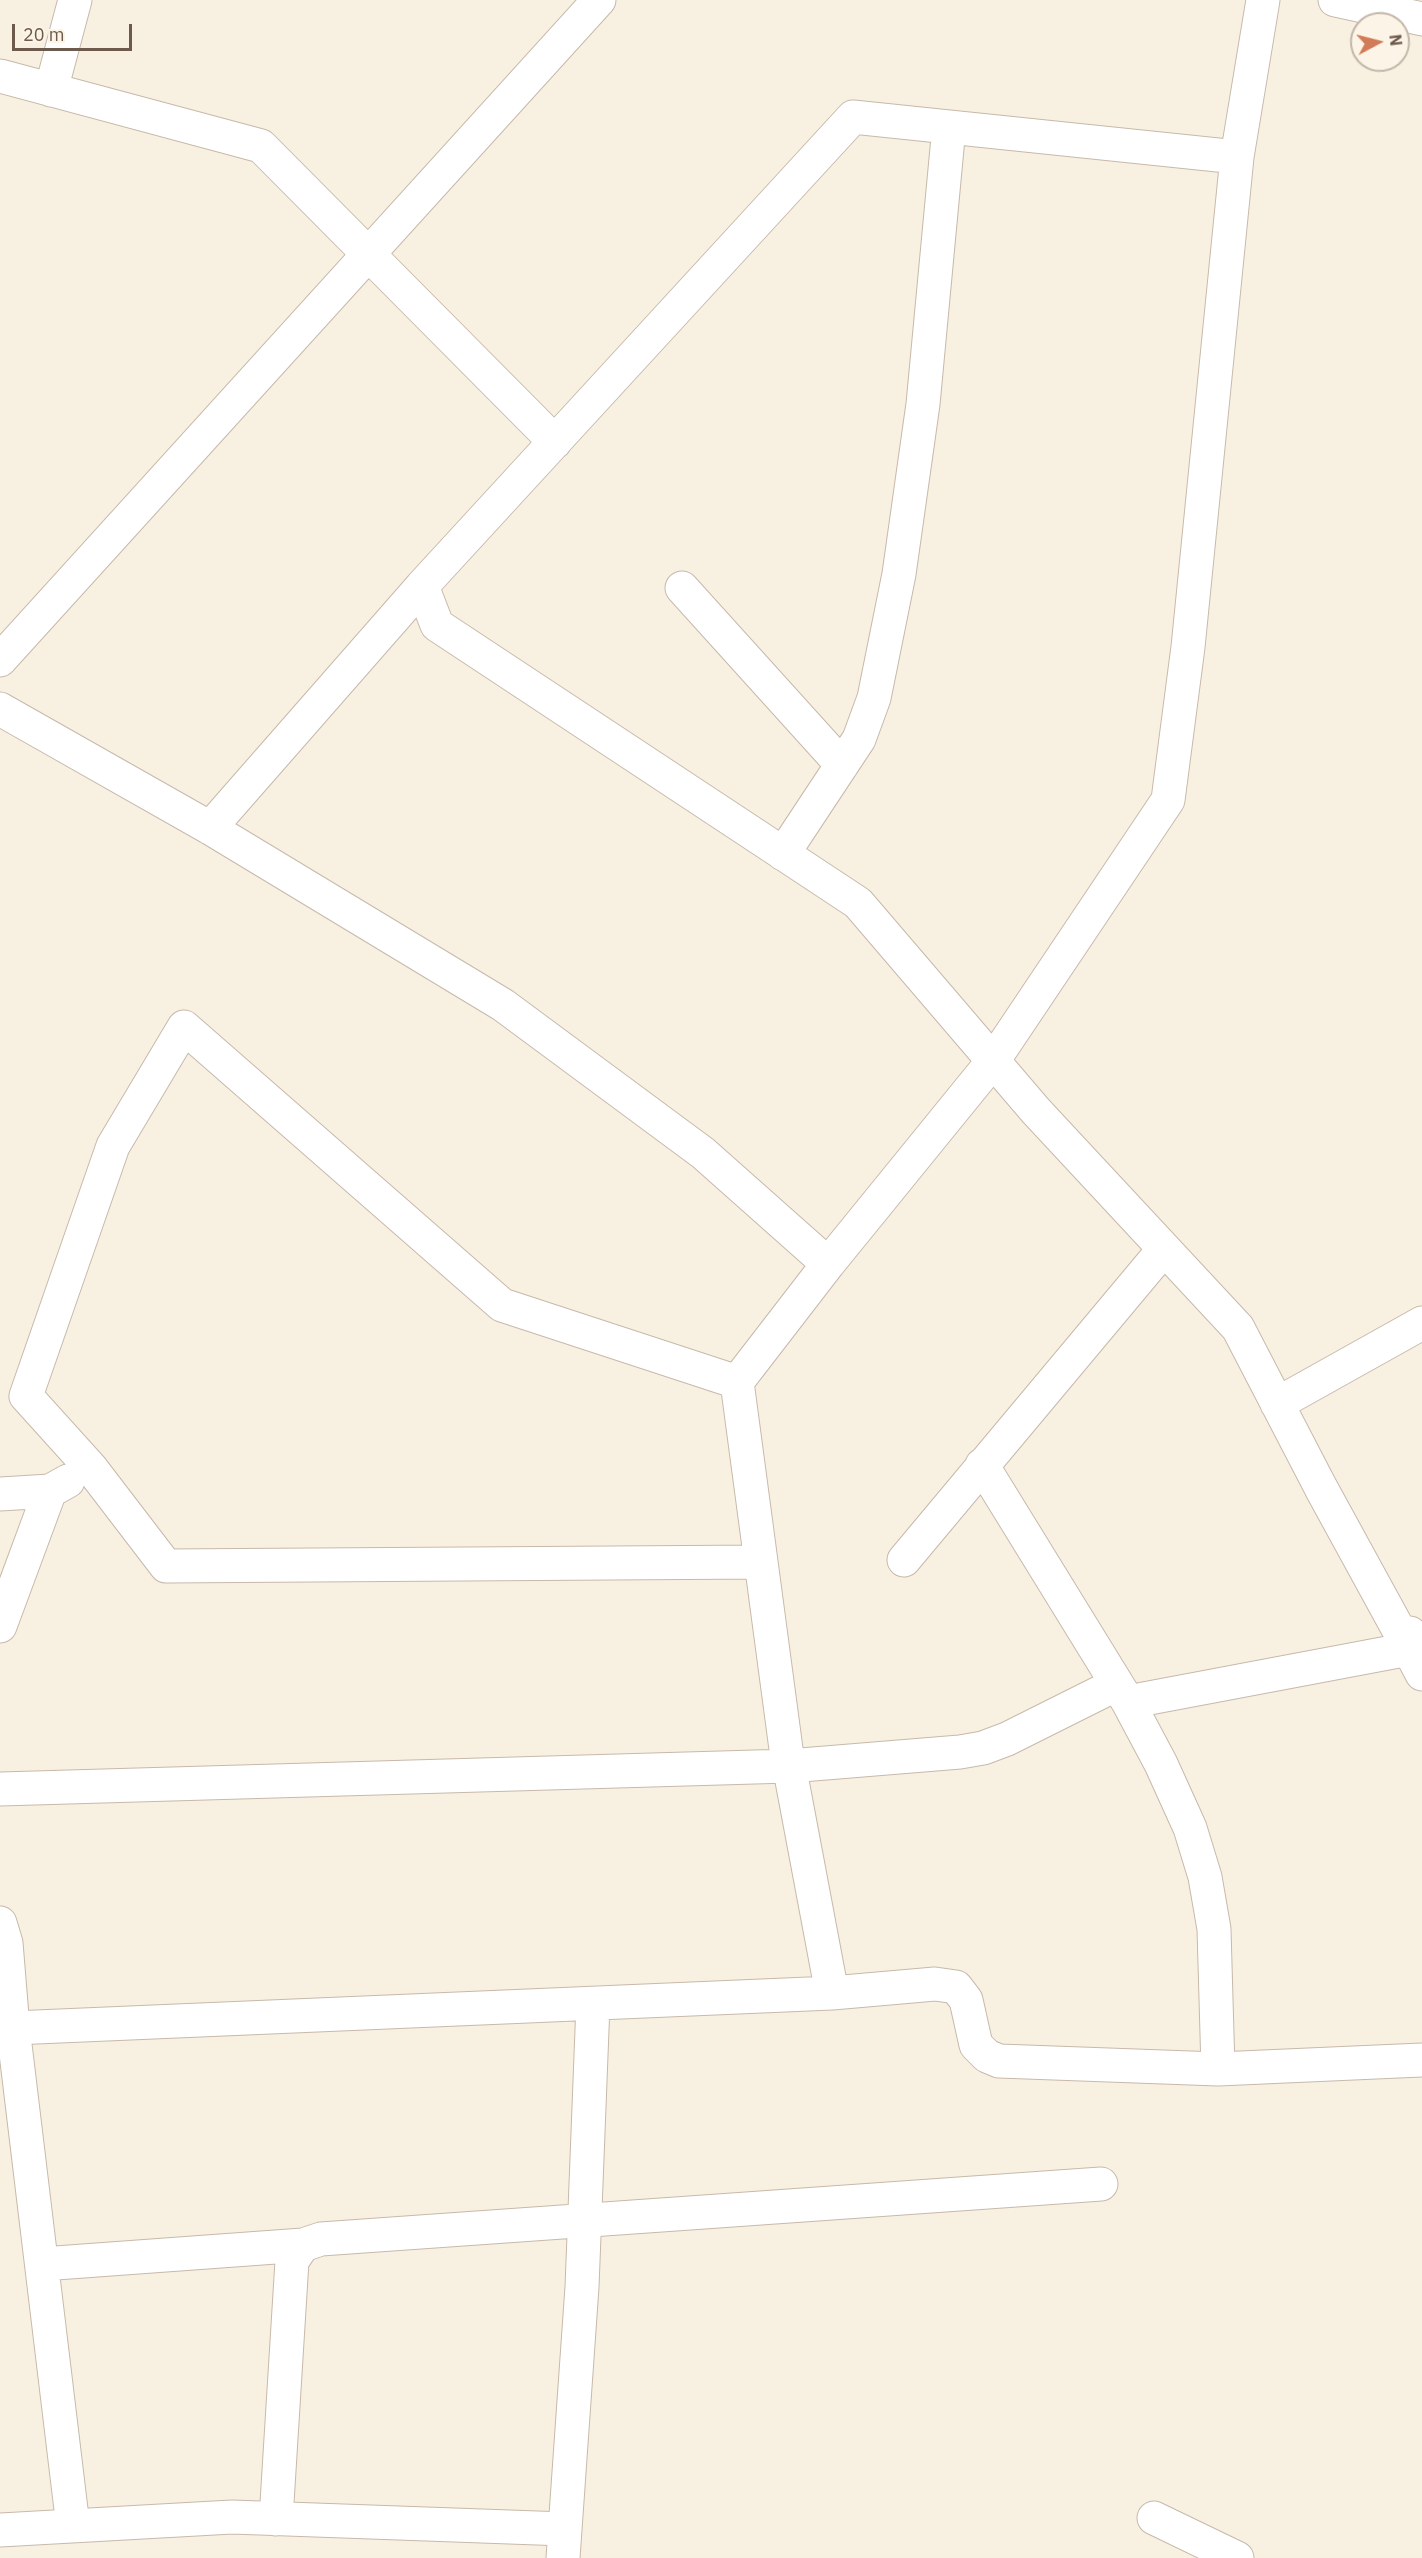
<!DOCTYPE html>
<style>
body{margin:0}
#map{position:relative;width:1422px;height:2558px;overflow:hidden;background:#f8f1e2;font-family:"IBM Plex Sans",sans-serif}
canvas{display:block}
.north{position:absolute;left:1350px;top:12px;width:60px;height:60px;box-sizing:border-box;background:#fcf5e7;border:2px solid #c2b7a9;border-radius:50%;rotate:83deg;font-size:16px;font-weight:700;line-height:24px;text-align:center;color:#6c5a4c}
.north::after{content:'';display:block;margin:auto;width:21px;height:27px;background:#d17b58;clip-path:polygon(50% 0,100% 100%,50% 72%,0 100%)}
.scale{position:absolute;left:12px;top:24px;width:120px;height:27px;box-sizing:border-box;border:3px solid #6c5a4c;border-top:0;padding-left:8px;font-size:18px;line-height:21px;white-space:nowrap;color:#6c5a4c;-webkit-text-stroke:4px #fcf5e7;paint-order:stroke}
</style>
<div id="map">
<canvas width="1422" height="2558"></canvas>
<div class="north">N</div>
<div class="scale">20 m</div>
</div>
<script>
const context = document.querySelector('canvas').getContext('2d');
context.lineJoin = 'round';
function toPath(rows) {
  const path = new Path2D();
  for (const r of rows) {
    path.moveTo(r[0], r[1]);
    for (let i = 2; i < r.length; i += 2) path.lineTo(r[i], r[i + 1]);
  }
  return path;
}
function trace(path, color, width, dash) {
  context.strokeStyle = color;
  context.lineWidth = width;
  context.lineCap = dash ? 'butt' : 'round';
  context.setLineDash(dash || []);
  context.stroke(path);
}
const minor = toPath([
 [1335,0,1422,19],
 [0,76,261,146,555,442],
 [51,90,75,0],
 [1237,157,853,117,422,586,437,625,858,903,1036,1111,1238,1328,1321,1488,1402,1636],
 [682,588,842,765],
 [0,660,599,0],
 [0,709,210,828,503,1005,703,1153,828,1264,993,1061,1168,800,1188,647,1237,157,1263,0],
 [210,828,422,586],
 [783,854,859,739,874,698,899,574,923,404,949,127],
 [828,1264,737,1382,786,1749,832,1993,935,1984,956,1987,966,2000,976,2045,987,2056,999,2061,1218,2069,1422,2060],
 [737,1382,502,1305,184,1027,113,1146,26,1396,91,1468,166,1566,761,1562],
 [1277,1404,1422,1323],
 [982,1465,1128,1702,1161,1764,1190,1828,1205,1877,1214,1929,1218,2069],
 [0,1494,50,1491,68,1481],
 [904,1560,1164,1249],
 [0,1626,50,1491],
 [1410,1633,1402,1636,1422,1674],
 [1128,1702,1409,1649],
 [0,1789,789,1766,960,1752,983,1748,1007,1739,1117,1684],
 [0,1923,6,1943,13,2028,73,2526],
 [13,2028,832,1993],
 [42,2264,303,2245],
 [1154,2518,1237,2558],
 [276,2519,292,2261,303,2245,321,2239,1101,2184],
 [0,2530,232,2517,565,2529],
 [563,2558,582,2287,593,2004]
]);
trace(minor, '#c7b9ab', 35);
trace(minor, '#fff', 33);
</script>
